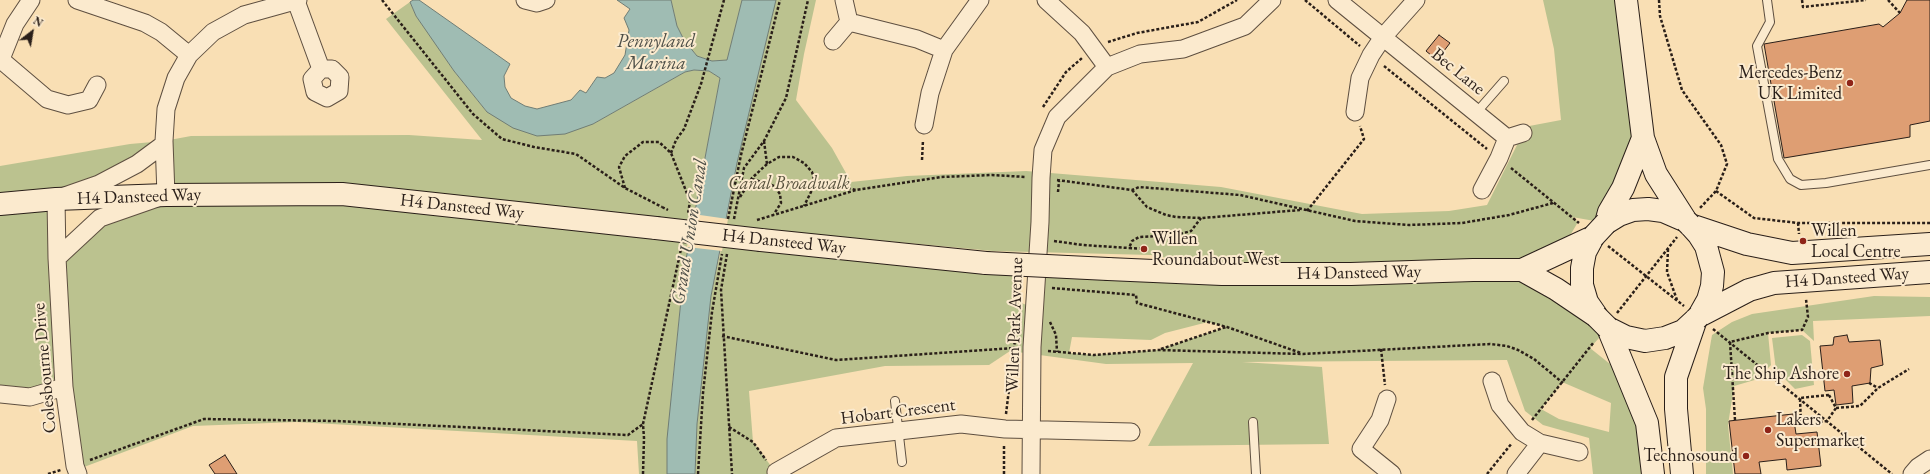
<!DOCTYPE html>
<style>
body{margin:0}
#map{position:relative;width:1930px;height:474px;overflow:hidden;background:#f9dfb4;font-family:"EB Garamond",serif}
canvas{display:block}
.north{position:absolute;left:12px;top:12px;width:40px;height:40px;-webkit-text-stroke:3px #fbeace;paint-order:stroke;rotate:31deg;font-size:11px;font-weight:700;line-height:16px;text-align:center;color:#2a1f19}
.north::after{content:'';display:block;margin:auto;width:14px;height:18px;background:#2a1f19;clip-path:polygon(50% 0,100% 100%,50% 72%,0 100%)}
</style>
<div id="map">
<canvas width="1930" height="474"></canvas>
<div class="north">N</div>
</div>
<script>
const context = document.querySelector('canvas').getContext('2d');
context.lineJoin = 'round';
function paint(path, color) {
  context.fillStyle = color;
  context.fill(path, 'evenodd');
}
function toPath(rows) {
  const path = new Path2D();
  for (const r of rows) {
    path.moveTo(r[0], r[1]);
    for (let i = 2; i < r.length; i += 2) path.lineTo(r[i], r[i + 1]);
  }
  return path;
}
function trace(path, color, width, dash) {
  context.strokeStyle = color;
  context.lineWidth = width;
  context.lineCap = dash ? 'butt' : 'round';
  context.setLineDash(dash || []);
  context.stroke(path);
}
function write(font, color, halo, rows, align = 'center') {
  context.font = font + ' "EB Garamond",serif';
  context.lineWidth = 4;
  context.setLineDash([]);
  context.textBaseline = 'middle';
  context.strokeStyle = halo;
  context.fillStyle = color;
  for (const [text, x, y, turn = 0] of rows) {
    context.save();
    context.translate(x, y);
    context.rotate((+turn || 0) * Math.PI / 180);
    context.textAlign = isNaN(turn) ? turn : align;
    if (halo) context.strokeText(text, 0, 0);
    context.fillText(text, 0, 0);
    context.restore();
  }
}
paint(toPath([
 [671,0,742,0,727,60,712,61,697,56,684,40,677,26],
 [776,0,816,0,804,54,796,100,832,148,851,182,907,176,1026,171,1221,187,1362,214,1449,211,1487,205,1523,133,1524,127,1561,120,1554,49,1543,0,1626,0,1643,138,1606,223,1572,217,1578,222,1568,239,1523,263,1201,264,1151,255,993,251,833,236,1024,265,1019,302,1034,308,1038,265,1522,270,1608,328,1590,348,1630,380,1653,474,1593,474,1589,438,1543,425,1525,411,1507,360,1242,362,1322,367,1329,444,1148,446,1193,363,1106,364,1010,351,989,365,885,366,749,391,753,442,777,474,695,474,697,424,711,296,724,236,737,163],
 [1208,322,1226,327,1158,350,1094,355,1069,353,1072,337,1151,340,1165,333],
 [1562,382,1611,403,1609,432,1559,419,1541,409],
 [410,2,416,16,429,34,454,71,487,112,593,124,685,72,694,70,709,71,720,78,684,270,672,387,667,474,639,474,637,441,296,422,193,426,76,470,64,387,0,393,0,166,130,144,164,141,191,136,409,135,482,140,386,19],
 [164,142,166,195,100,218,57,258,56,199],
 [1874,296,1930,297,1930,316,1813,321,1814,341,1802,330,1768,333,1771,365,1758,379,1734,386,1728,425,1733,474,1706,474,1706,409,1703,388,1712,335,1732,322,1752,314],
 [1802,335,1810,341,1814,385,1795,389,1776,370,1772,338]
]), '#bbc28f');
const water = toPath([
 [413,0,419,0,510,64,504,76,505,87,511,98,525,106,537,109,571,100,580,90,586,93,597,77,605,78,614,73,625,55,629,30,624,18,630,9,617,0,671,0,677,26,684,40,697,56,712,61,727,60,742,0,776,0,737,163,711,296,697,424,695,474,667,474,667,439,684,270,720,78,709,71,694,70,685,72,593,124,565,134,537,136,513,128,487,112,454,71,416,16,410,2,413,0]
]);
paint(water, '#9fbcb3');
trace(water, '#707d75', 1);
paint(toPath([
 [693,214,728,219,722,251,687,247]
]), '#f9dfb4');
const building = toPath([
 [1907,0,1930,0,1930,121,1910,125,1910,137,1784,158,1764,44,1879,24,1883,27,1900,13,1907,0],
 [1439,35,1450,43,1437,60,1426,51,1439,35],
 [1847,335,1849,342,1880,340,1883,365,1871,368,1870,383,1852,386,1853,403,1836,405,1834,390,1825,391,1820,346,1833,345,1834,337,1847,335],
 [1793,414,1796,434,1817,432,1821,466,1787,470,1786,459,1759,462,1761,474,1735,474,1729,421,1793,414],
 [225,455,237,474,215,474,209,465,225,455]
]);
paint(building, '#de9e73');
trace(building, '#2a1f19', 1);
const lane = toPath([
 [1767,0,1770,22,1757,46,1778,159,1790,179,1801,185,1826,183,1930,165],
 [1476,113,1504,81],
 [895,401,902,462],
 [1253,422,1256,474]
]);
const street = toPath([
 [77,0,145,23,161,32,189,55],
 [525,0,537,3,546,0],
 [1046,0,1082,33,1107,67],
 [1337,0,1507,138],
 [296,1,321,69,312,79,315,92,327,98,339,91,340,77,332,69,321,69],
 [849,22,917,39,944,50],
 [833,41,849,22,844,0],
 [0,59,47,99,68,105,89,100,97,85],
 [1,59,15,24,31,0],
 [1355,112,1360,78,1371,55,1383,37,1416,0],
 [924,125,930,93,944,50,980,0],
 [1482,190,1499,158,1507,138,1523,133],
 [57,258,100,218,166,195,164,141,166,109,176,78,189,55,213,32,244,15,298,0],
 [1492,381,1500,405,1522,432,1540,443,1579,452],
 [0,394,30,397,64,387],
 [1387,399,1380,420,1361,449,1392,474],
 [776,472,836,438,961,424,1005,429,1131,432],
 [78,474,75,466,64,387,57,258,56,199,99,184,137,164,164,144],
 [1031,474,1032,347,1040,222,1041,178,1043,150,1057,117,1107,67,1140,54,1183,49,1245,26,1272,0],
 [1516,474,1540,443],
 [1912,474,1918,467,1930,459]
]);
const secondary = toPath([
 [1626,0,1643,138,1656,174,1686,221],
 [0,204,56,199,166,195,342,194,656,228],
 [1606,223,1609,212,1623,188,1643,138],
 [1606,223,1619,215,1633,210,1648,209,1663,211,1686,221],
 [1690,225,1747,244,1792,253,1930,244],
 [1690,225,1699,235,1706,246,1713,272,1712,286,1708,300,1699,316],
 [1593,237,1585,252,1582,268,1582,285,1587,302,1596,315],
 [761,240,986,263],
 [1108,269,1222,274,1351,274,1473,270,1522,270,1593,237],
 [1522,270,1556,289,1596,316],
 [1699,316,1749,290,1774,283,1930,272],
 [1608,328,1647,423,1653,474],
 [1608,328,1626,337,1645,341,1665,338,1683,331,1696,319],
 [1682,474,1676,409,1676,377,1696,319]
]);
trace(lane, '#5e4f40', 10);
trace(street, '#5e4f40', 19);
trace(secondary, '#2a1f19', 24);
trace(toPath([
 [382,0,473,114,502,139,534,147,576,154,625,188,662,207],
 [1305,0,1360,46],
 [1659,0,1660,16,1682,90,1721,145,1727,164,1716,191,1700,208],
 [1802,0,1803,7,1866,0],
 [1888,0,1900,13],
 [1108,42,1137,33,1198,22,1237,0],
 [1384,66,1487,149],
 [1043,107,1066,72,1082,58],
 [764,141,767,164],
 [671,153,676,140,684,129,701,84,724,0],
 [922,160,923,140],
 [1511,168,1579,223],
 [752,179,774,186,780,194,781,203,774,214],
 [814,179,856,190],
 [1057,180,1132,190,1139,187,1240,195,1355,221,1409,225,1462,223,1509,215,1553,203],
 [625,188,619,167,625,156,643,142,659,142,671,153,690,201,688,214],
 [1132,190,1147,207,1166,215,1176,217,1202,218,1300,210],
 [1716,191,1754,218,1798,223,1930,223],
 [1058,192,1059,181],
 [740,197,752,178,767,164,779,157,793,157,804,163,812,172,814,179,811,192,804,206],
 [1307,211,1364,139,1360,126],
 [728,219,741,155,780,0],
 [734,219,744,168,764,141,786,98,808,0],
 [757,220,856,190,941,177,992,175,1026,177],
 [1798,223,1799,234],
 [1054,241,1083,245,1129,248],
 [1608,246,1684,306],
 [1147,249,1129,248,1132,241,1139,237,1176,235,1191,231,1201,218],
 [1668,249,1667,272,1677,300],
 [727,254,721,290,732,474],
 [1052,288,1136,295,1137,303,1227,327,1301,353],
 [1617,313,1677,237],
 [1050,322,1056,335,1057,352],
 [1713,329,1892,474],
 [722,336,836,360,1014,348],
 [1161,349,1226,327],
 [1381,349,1385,385],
 [1048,351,1094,355,1158,350,1303,354,1490,344,1507,346,1518,350,1534,359,1563,383],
 [1869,383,1878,388],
 [1829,395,1836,408,1827,421,1801,425,1800,398,1829,395],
 [1836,408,1860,406,1878,388,1909,369],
 [1006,414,1016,331],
 [1532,420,1594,342],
 [1735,420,1730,342,1768,333,1802,330,1808,317,1806,299],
 [729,427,753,442,766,460],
 [90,460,204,419,336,421,628,435,643,424],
 [48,474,61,470],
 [643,474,644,438,643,424,681,249],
 [698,474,703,393,712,312,722,254],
 [1004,474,1004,445],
 [1487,474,1512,443]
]), '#2a1f19', 2.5, [3, 2]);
trace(lane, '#fbeace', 8);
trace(street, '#fbeace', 17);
trace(secondary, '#fbeace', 22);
const secondaryBridge = toPath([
 [1686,221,1690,225],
 [656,228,761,240],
 [1593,237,1606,223],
 [986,263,1108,269],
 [1596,316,1608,328],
 [1696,319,1699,316]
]);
trace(secondaryBridge, '#2a1f19', 24, []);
trace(toPath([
 [662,207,668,210]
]), '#2a1f19', 2.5, [3, 2]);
trace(secondaryBridge, '#fbeace', 22);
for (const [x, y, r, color] of [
 [1850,83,4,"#8f2418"],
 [1803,241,4,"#8f2418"],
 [1144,249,4,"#8f2418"],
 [1847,374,4,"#8f2418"],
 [1768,430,4,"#8f2418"],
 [1746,456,4,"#8f2418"]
]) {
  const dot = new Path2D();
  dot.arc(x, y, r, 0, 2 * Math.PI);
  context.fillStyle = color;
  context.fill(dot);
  trace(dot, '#fbeace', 1.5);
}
write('18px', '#2a1f19', '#fbeace', [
 ["Bec Lane",1458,72,39],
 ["H4 Dansteed Way",139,197,-2],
 ["H4 Dansteed Way",462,207,6],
 ["H4 Dansteed Way",784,242,6],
 ["H4 Dansteed Way",1359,273,-1],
 ["H4 Dansteed Way",1847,278,-4],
 ["Willen Park Avenue",1015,325,-88],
 ["Colesbourne Drive",45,368,-95],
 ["Hobart Crescent",898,412,-7]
]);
write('18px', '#2a1f19', '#fbeace', [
 ["Mercedes-Benz",1842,73],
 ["UK Limited",1842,94],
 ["Willen",1811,231,"left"],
 ["Local Centre",1811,252,"left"],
 ["Willen",1152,239,"left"],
 ["Roundabout West",1152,260,"left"],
 ["The Ship Ashore",1839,374],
 ["Lakers",1776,420,"left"],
 ["Supermarket",1776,441,"left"],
 ["Technosound",1738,456]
], 'right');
write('italic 18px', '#56503c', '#fbeace', [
 ["Canal Broadwalk",789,184]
]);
write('italic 19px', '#4d4e47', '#fbeace', [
 ["Pennyland",656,42],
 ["Marina",656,64],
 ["Grand Union Canal",690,232,-81]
]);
</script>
